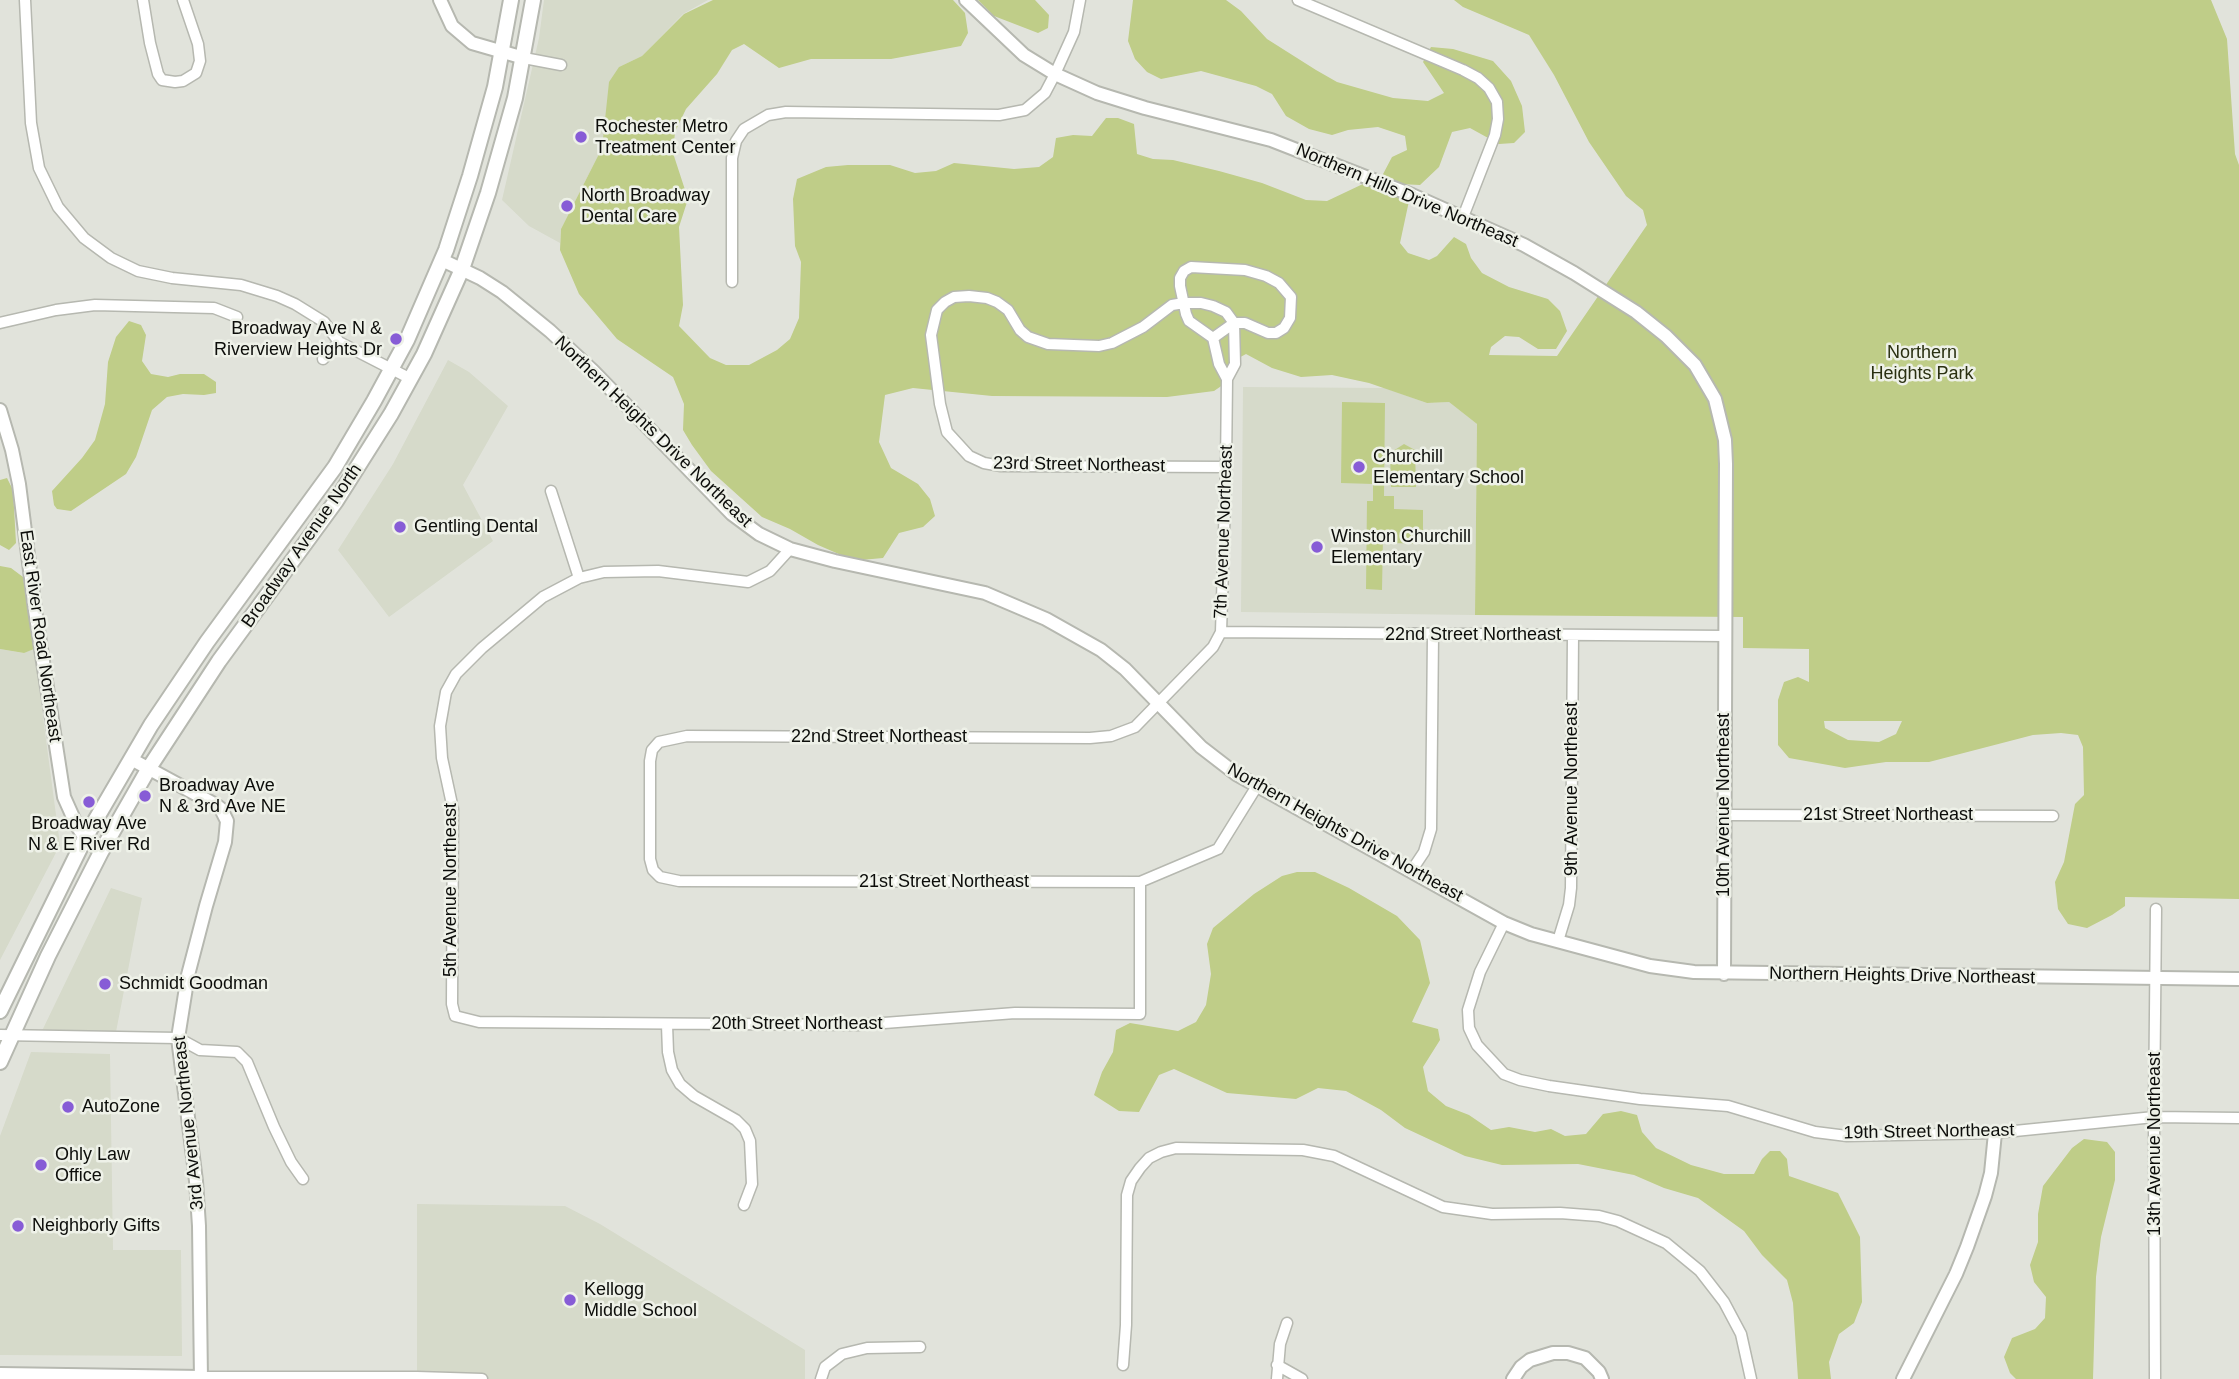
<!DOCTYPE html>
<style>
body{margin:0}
canvas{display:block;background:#e1e3db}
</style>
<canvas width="2239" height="1379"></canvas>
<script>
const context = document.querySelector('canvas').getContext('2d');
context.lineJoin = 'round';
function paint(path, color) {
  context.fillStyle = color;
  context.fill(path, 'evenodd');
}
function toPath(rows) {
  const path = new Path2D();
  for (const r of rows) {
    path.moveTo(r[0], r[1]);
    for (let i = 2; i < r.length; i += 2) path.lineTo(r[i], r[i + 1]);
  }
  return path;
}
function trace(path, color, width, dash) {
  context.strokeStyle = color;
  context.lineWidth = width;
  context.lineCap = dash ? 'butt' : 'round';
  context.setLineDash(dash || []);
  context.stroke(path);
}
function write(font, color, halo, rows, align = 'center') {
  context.font = font + ' Helvetica,sans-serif';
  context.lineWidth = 5;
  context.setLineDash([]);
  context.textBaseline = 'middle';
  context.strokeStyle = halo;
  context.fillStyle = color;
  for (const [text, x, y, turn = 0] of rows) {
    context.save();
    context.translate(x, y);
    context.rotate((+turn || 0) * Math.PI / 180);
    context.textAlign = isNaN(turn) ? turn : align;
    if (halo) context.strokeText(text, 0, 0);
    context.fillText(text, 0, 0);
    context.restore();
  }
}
paint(toPath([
 [544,0,708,0,683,14,642,56,619,67,602,148,561,229,560,243,529,226,502,200,539,38],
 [448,360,469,372,508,406,463,485,493,541,389,617,338,550,393,464],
 [1243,387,1385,388,1427,403,1449,402,1477,424,1475,615,1241,612],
 [0,649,23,653,34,649,60,845,0,960],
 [111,888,142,898,115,1037,40,1035],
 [31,1052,110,1054,113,1250,181,1250,182,1356,0,1355,0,1136],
 [417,1204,565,1206,600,1224,805,1350,805,1379,417,1379]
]), '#d6daca');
paint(toPath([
 [713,0,953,0,965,13,968,33,961,46,891,59,811,59,779,68,744,44,732,50,717,74,686,109,675,132,673,153,688,199,679,227,683,305,679,326,710,358,726,365,749,365,777,350,790,339,799,318,801,262,795,246,793,199,797,179,826,167,848,165,890,165,915,173,936,171,954,163,1014,169,1039,167,1053,157,1056,138,1073,135,1092,136,1106,118,1118,118,1134,124,1137,154,1153,159,1173,160,1219,171,1262,183,1306,200,1327,201,1365,183,1409,201,1400,243,1408,253,1429,260,1437,256,1454,237,1466,244,1471,258,1482,273,1509,287,1548,299,1560,311,1567,331,1556,349,1538,349,1519,337,1505,336,1491,347,1489,355,1557,356,1647,225,1643,210,1626,196,1589,142,1554,75,1529,35,1463,7,1454,0,2211,0,2227,39,2235,154,2239,165,2239,899,2125,897,2125,906,2112,915,2087,928,2068,924,2058,909,2055,882,2064,862,2075,804,2084,795,2083,747,2078,735,2061,733,2033,735,1929,762,1886,762,1845,768,1789,758,1778,745,1778,700,1784,682,1798,677,1809,682,1809,649,1743,648,1743,617,1475,615,1477,424,1449,402,1427,403,1369,383,1332,375,1301,377,1272,368,1246,354,1233,361,1233,378,1214,391,1167,397,992,396,913,388,885,395,879,442,891,468,918,484,930,499,935,516,923,527,899,533,883,558,861,560,841,555,818,545,790,529,762,517,711,471,692,445,683,430,684,404,673,377,617,339,579,294,560,250,561,229,602,148,609,82,619,67,642,56,684,14],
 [1824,721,1902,721,1896,734,1879,742,1848,740,1825,728],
 [978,0,1035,0,1049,15,1048,28,1038,33,994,16],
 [1133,0,1226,0,1241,11,1267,39,1316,70,1337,82,1393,98,1428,101,1444,93,1423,62,1431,47,1453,49,1493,61,1511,81,1522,106,1525,132,1514,143,1499,144,1470,128,1452,132,1439,167,1420,185,1400,184,1382,176,1392,157,1407,150,1405,136,1378,127,1348,130,1332,135,1309,129,1286,116,1272,94,1256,86,1201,71,1161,79,1147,72,1135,59,1128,41],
 [129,321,141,325,146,335,142,361,151,374,168,377,180,374,204,374,216,382,216,393,204,395,183,394,167,397,152,410,136,457,126,474,71,511,57,509,54,505,52,491,82,458,95,440,105,404,108,362,116,337],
 [1342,402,1385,403,1384,496,1394,496,1394,509,1423,510,1423,544,1393,543,1393,536,1383,536,1382,590,1366,589,1367,501,1373,501,1373,484,1341,483],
 [1404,444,1415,450,1416,487,1391,487,1390,453],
 [7,478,13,490,16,543,9,550,0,545,0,480],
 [0,566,11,568,23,577,34,649,24,653,0,649],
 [1297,872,1315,872,1349,888,1397,916,1420,940,1430,983,1412,1022,1438,1029,1440,1040,1423,1067,1428,1091,1446,1106,1469,1115,1491,1130,1509,1127,1535,1132,1551,1129,1565,1136,1586,1134,1603,1114,1621,1111,1637,1115,1642,1132,1656,1148,1691,1165,1724,1174,1754,1174,1762,1159,1770,1151,1780,1151,1787,1159,1789,1176,1838,1193,1860,1237,1862,1302,1854,1323,1839,1334,1829,1362,1831,1379,1798,1379,1793,1303,1787,1280,1762,1255,1744,1231,1698,1198,1664,1188,1634,1175,1578,1164,1502,1165,1465,1156,1405,1128,1381,1110,1346,1091,1318,1088,1296,1099,1227,1093,1174,1069,1159,1075,1139,1112,1119,1111,1094,1095,1102,1072,1113,1052,1116,1030,1130,1023,1178,1031,1196,1022,1206,1005,1211,974,1207,944,1213,928,1254,894,1282,876],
 [2084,1139,2107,1142,2115,1152,2115,1180,2101,1237,2096,1277,2093,1379,2016,1379,2010,1373,2004,1357,2012,1338,2035,1329,2045,1318,2046,1297,2034,1282,2030,1265,2038,1242,2038,1214,2043,1186,2072,1148]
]), '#bfcd88');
const street = toPath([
 [25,0,31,123,39,168,58,207,84,238,111,258,138,271,172,278,241,285,277,296,295,304,324,322,339,342,411,379],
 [143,0,150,43,158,74,162,80,175,82,183,81,196,73,200,61,198,44,183,0],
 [1298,0,1463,70,1478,78,1489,88,1497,102,1498,119,1495,135,1463,217],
 [524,58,561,65],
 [732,282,732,158,736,141,744,129,768,115,786,112,999,115,1025,110,1045,93,1055,74,1074,32,1080,0],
 [0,323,56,310,95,305,214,308,237,317],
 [1213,338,1234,323,1245,323,1268,333,1276,333,1284,328,1290,318,1291,297,1279,283,1266,276,1245,270,1191,267,1184,271,1180,278,1180,286,1186,314,1189,321,1213,338,1219,364,1227,379],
 [323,359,339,342],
 [1226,467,1001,466,984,463,969,456,947,432,940,404,931,335,937,310,945,302,954,297,969,296,987,298,997,302,1008,310,1020,330,1028,337,1048,344,1099,346,1112,343,1143,327,1172,305,1184,303,1201,303,1213,306,1226,312,1234,323,1235,364,1227,379,1226,467,1221,632,1213,647,1135,727,1111,736,1090,738,687,736,659,742,652,750,650,761,650,859,653,870,660,877,679,881,1140,882,1218,849,1257,786],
 [551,491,579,578],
 [790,549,770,571,748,582,658,571,604,572,579,578,543,597,482,648,456,674,446,692,440,726,442,758,453,809,452,1004,455,1016,479,1022,858,1025,1015,1013,1140,1014,1140,882],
 [1221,632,1725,636],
 [1724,815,2053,816],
 [1412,870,1424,852,1431,829,1433,635],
 [1504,923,1480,972,1468,1010,1469,1028,1477,1045,1504,1074,1520,1080,1549,1086,1640,1099,1728,1106,1815,1132,1847,1136,1995,1133,2154,1117,2239,1118],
 [1558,941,1569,905,1571,888,1573,635],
 [667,1025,668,1052,672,1070,680,1084,694,1096,736,1120,745,1129,750,1141,752,1184,744,1205],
 [0,1035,178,1038,200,1050,237,1052,247,1062,274,1127,291,1162,303,1179],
 [1123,1365,1126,1325,1127,1195,1131,1181,1140,1168,1149,1158,1161,1152,1176,1148,1303,1150,1334,1156,1443,1207,1492,1214,1560,1213,1599,1216,1618,1221,1666,1243,1700,1271,1724,1302,1741,1334,1751,1379],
 [1277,1365,1302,1379],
 [201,1377,417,1377,482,1379],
 [821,1379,825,1367,842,1354,867,1348,920,1347],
 [1277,1379,1280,1344,1287,1323],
 [2155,1379,2154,1117,2156,909]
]);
const secondary = toPath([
 [440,0,452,26,472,43,524,58],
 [966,0,1024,55,1055,74,1097,93,1145,108,1271,140,1412,195,1524,245,1574,273,1636,312,1666,336,1695,365,1715,399,1725,440,1726,464,1724,974],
 [442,260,480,278,502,292,550,331,593,371,732,514,759,534,790,549,835,561,985,593,1046,619,1101,650,1125,669,1201,747,1236,774,1504,923,1531,934,1650,966,1694,972,2239,979],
 [0,410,12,450,19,484,35,610,64,797,77,826,85,838,101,852],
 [131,759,216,805,221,809,227,821,225,842,206,906,188,975,178,1038,196,1181,199,1226,201,1379],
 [0,1374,201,1377],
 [1513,1379,1521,1367,1530,1360,1553,1353,1568,1353,1585,1358,1599,1372,1602,1379],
 [1903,1379,1956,1274,1967,1247,1985,1196,1991,1173,1995,1133]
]);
const primary = toPath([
 [0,1011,85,838,151,725,207,642,335,467,374,401,407,340,446,250,470,176,495,87,511,0],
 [0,1062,48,956,101,852,149,768,219,661,336,501,391,414,424,354,462,269,488,193,515,98,533,0]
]);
trace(street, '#b6b8b0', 13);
trace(secondary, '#b6b8b0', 16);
trace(primary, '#b6b8b0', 18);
trace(street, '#fff', 10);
trace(secondary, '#fff', 12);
trace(primary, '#fff', 14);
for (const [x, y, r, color] of [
 [581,137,7,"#875cd6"],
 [567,206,7,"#875cd6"],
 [396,339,7,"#875cd6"],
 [1359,467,7,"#875cd6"],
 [400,527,7,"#875cd6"],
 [1317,547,7,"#875cd6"],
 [145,796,7,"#875cd6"],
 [89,802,7,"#875cd6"],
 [105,984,7,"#875cd6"],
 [68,1107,7,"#875cd6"],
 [41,1165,7,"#875cd6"],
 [18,1226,7,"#875cd6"],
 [570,1300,7,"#875cd6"]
]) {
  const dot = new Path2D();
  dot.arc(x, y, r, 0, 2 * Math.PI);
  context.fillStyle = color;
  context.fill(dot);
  trace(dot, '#eef1e8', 2.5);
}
write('18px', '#0c0d0a', '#eef1e8', [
 ["Rochester Metro",595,127],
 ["Treatment Center",595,148],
 ["North Broadway",581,196],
 ["Dental Care",581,217],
 ["Broadway Ave N &",382,329,"right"],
 ["Riverview Heights Dr",382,350,"right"],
 ["Churchill",1373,457],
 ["Elementary School",1373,478],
 ["Gentling Dental",414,527],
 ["Winston Churchill",1331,537],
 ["Elementary",1331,558],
 ["Broadway Ave",159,786],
 ["N & 3rd Ave NE",159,807],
 ["Broadway Ave",89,824,"center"],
 ["N & E River Rd",89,845,"center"],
 ["Schmidt Goodman",119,984],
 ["AutoZone",82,1107],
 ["Ohly Law",55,1155],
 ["Office",55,1176],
 ["Neighborly Gifts",32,1226],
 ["Kellogg",584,1290],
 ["Middle School",584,1311]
], 'left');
write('18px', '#0c0d0a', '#eef1e8', [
 ["Northern Hills Drive Northeast",1407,196,23],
 ["Northern Heights Drive Northeast",653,432,44],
 ["23rd Street Northeast",1079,465,1],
 ["7th Avenue Northeast",1224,532,-88],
 ["Broadway Avenue North",302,546,-55],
 ["22nd Street Northeast",1473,635],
 ["East River Road Northeast",40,636,82],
 ["22nd Street Northeast",879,737],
 ["9th Avenue Northeast",1572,789,-90],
 ["10th Avenue Northeast",1724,805,-90],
 ["21st Street Northeast",1888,815],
 ["Northern Heights Drive Northeast",1345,833,29],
 ["21st Street Northeast",944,882],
 ["5th Avenue Northeast",451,890,-90],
 ["Northern Heights Drive Northeast",1902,976,1],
 ["20th Street Northeast",797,1024],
 ["3rd Avenue Northeast",189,1123,-96],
 ["19th Street Northeast",1929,1132,-1],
 ["13th Avenue Northeast",2155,1144,-90]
]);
write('18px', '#2a3011', '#eef1e8', [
 ["Northern",1922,353],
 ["Heights Park",1922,374]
]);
</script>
